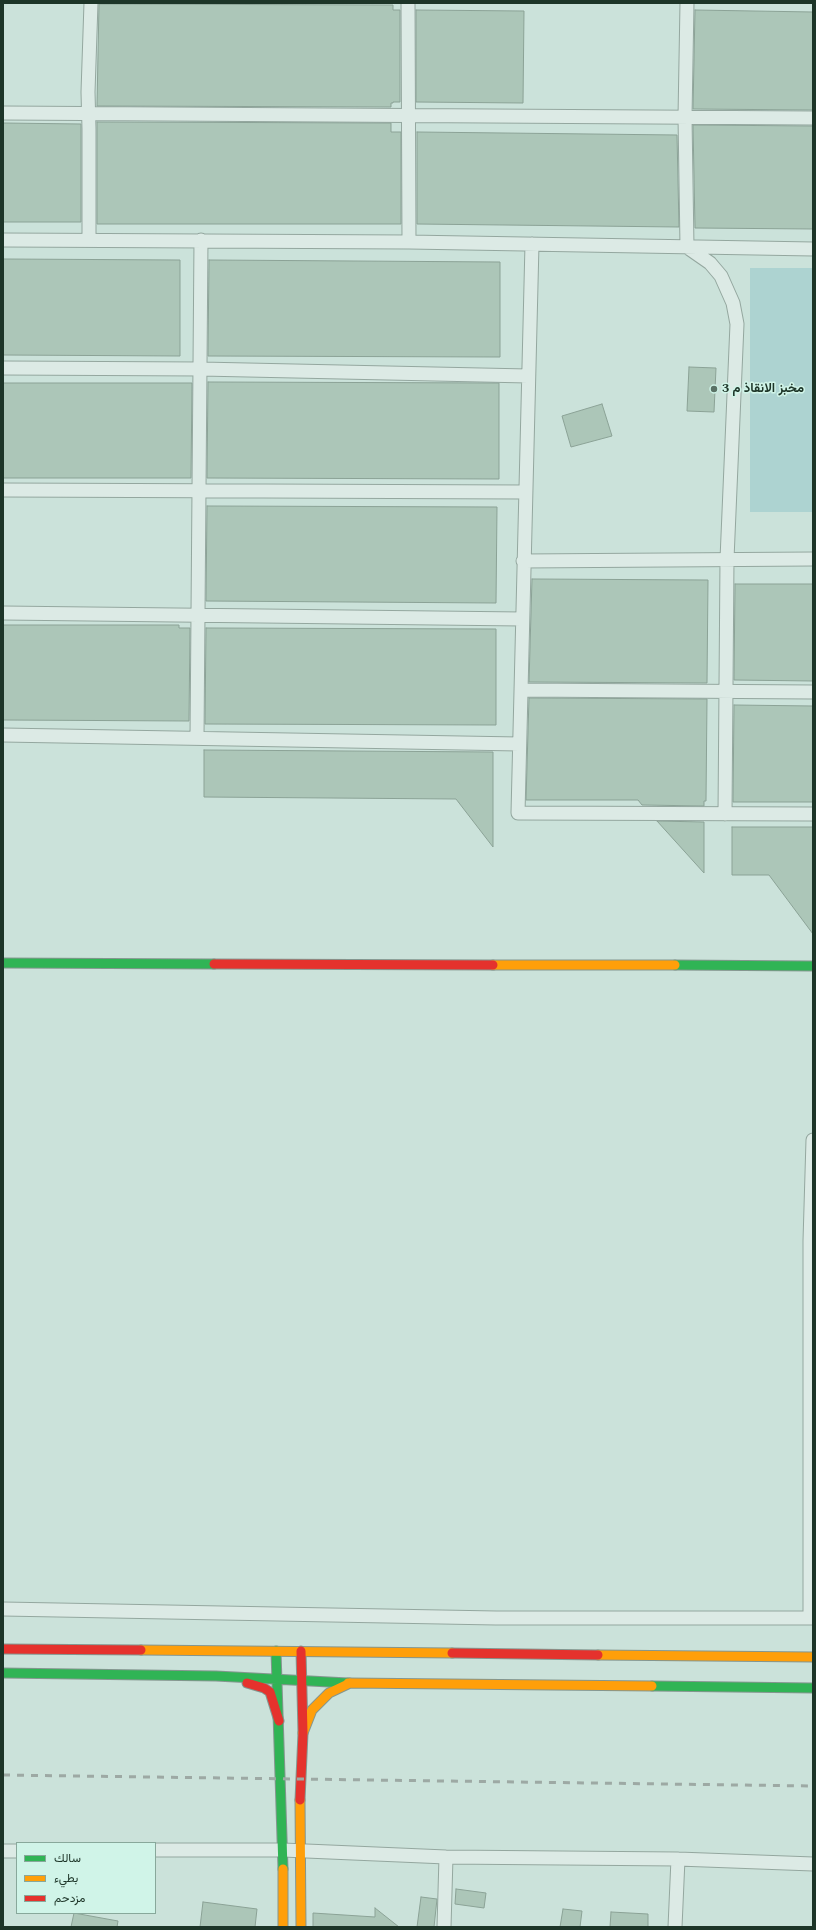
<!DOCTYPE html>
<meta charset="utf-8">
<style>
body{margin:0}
#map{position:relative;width:816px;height:1930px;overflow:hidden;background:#cbe2da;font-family:Spectral,Vazirmatn,serif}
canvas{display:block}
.frame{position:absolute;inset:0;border:4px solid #1d3528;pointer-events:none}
.legend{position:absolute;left:16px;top:1842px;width:140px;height:72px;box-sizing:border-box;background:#d0f4e8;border:1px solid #88a89b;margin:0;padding:5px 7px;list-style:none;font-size:12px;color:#1d3528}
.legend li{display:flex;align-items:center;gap:8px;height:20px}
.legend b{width:20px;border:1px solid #88a89b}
</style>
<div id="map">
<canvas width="816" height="1930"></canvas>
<div class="frame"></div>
<ul class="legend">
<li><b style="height:5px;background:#30b455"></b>سالك</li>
<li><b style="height:5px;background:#ff9f0a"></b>بطيء</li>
<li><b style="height:5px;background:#e5322d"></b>مزدحم</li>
</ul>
</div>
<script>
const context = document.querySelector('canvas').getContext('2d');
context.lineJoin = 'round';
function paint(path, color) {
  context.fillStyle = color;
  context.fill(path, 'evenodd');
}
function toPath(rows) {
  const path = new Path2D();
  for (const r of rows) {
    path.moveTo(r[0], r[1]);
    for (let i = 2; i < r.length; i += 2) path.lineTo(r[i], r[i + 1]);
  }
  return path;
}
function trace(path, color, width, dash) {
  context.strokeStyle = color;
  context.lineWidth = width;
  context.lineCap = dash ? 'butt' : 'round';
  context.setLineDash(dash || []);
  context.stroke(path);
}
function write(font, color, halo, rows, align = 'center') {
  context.font = font + ' Spectral,Vazirmatn,serif';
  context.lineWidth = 3;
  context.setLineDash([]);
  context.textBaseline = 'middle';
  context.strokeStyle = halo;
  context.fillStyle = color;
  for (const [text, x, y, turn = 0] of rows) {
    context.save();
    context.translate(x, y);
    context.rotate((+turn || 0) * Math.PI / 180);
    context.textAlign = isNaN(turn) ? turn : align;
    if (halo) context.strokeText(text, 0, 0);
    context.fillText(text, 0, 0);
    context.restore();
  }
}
paint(toPath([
 [750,268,813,268,813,512,750,512]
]), '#add3d1');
const building = toPath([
 [99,4,393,5,393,10,400,10,400,102,393,102,393,103,391,103,391,107,97,106,99,4],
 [416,10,524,11,523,103,416,102,416,10],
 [695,10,813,12,813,110,693,109,695,10],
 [97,122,391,123,391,132,401,132,401,224,97,224,97,122],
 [3,123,81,124,81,222,3,222,3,123],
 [693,125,813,126,813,229,695,228,693,125],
 [417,132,677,135,679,227,417,224,417,132],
 [3,259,180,260,180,356,3,355,3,259],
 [209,260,500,262,500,357,208,356,209,260],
 [689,367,716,368,714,412,687,411,689,367],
 [208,382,499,383,499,479,207,478,208,382],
 [3,383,192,383,191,478,3,478,3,383],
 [602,404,612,436,571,447,562,416,602,404],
 [207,506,497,507,496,603,206,601,207,506],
 [532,579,708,580,707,683,529,682,532,579],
 [735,584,813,584,813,681,734,680,735,584],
 [3,625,179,625,179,628,190,628,189,721,3,720,3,625],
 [206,628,496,629,496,725,205,724,206,628],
 [529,698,707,699,706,801,704,801,704,806,642,805,638,800,526,800,529,698],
 [734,705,813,706,813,802,733,802,734,705],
 [204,750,493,752,493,847,456,799,204,797,204,750],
 [657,821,704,822,704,873,657,821],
 [732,827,813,827,813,934,769,875,732,875,732,827],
 [456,1889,486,1893,484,1908,455,1904,456,1889],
 [421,1897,437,1899,434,1927,417,1927,421,1897],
 [203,1902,257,1909,255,1927,200,1927,203,1902],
 [375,1908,399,1927,313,1927,313,1913,375,1917,375,1908],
 [563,1909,582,1911,580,1927,560,1927,563,1909],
 [611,1912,648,1914,648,1927,610,1927,611,1912],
 [74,1913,118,1921,117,1927,71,1927,74,1913]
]);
paint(building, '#acc6b8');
trace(building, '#8ba296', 1);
const street = toPath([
 [408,3,409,242],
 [687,3,685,117,687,247,710,263,721,276,733,303,737,324,727,559,725,814],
 [3,113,813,118],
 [89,239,89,129,88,92,91,3],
 [3,240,409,242,813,249],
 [532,244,518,813,813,814],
 [3,368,201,369,528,376],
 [3,490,525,492],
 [523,561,813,559],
 [3,613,522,619],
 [521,690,813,692],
 [3,735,519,744],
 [197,738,201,240],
 [3,1609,496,1618,813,1618],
 [810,1618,810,1241,813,1140],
 [155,1850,283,1850,446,1857,678,1859,813,1864],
 [3,1851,17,1851],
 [444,1927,446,1857],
 [675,1927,678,1859]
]);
const fast = toPath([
 [3,963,214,964],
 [675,965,813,966],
 [276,1651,283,1869],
 [3,1673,216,1676,348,1683],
 [652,1686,813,1688]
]);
const slow = toPath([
 [493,965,675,965],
 [141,1650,452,1653],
 [598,1655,813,1657],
 [348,1683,652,1686],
 [303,1733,312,1710,329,1693,350,1683],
 [300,1800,301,1927],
 [283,1869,283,1927]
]);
const jam = toPath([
 [214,964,493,965],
 [3,1649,141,1650],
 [452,1653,598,1655],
 [247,1683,264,1688,270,1692,279,1721],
 [300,1800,303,1733,301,1651]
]);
trace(street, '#94a79f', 15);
trace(fast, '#84968f', 11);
trace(slow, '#84968f', 11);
trace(jam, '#84968f', 11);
trace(street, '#dceae5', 13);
trace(fast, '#30b455', 9);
trace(slow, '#ff9f0a', 9);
trace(jam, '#e5322d', 9);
trace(toPath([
 [3,1775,813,1786]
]), '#9da9a4', 3, [7, 7]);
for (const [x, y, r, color] of [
 [714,389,4,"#5a7266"]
]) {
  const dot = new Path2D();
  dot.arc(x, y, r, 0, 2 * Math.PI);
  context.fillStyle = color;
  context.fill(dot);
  trace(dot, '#d0f4e8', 1.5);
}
write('bold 13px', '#1d3528', '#d0f4e8', [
 ["مخبز الانقاذ م 3",722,389]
], 'left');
</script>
